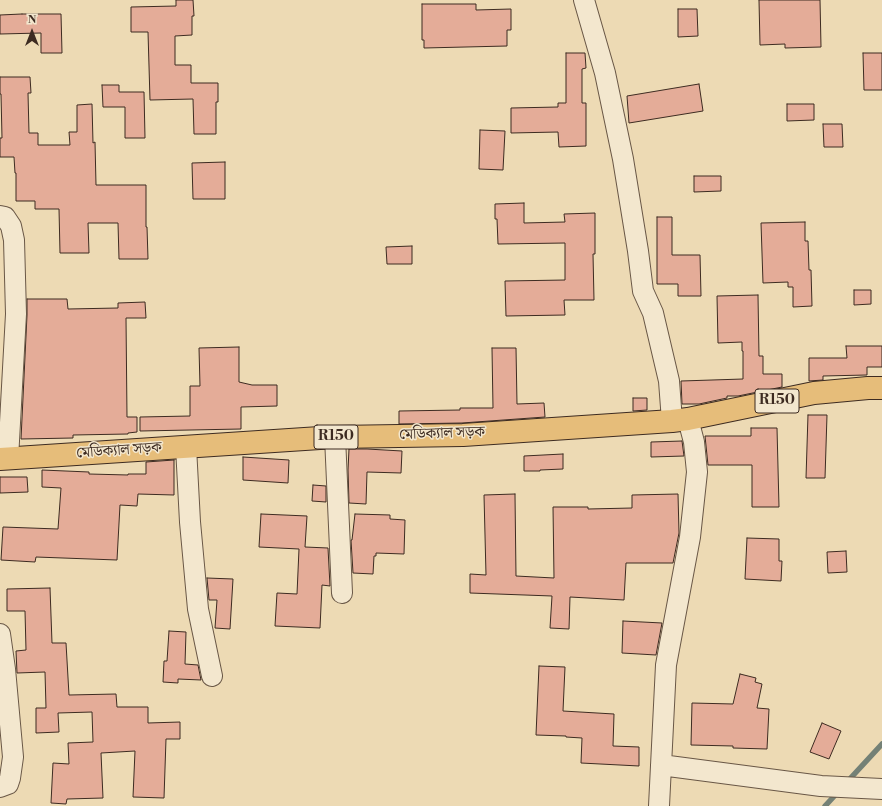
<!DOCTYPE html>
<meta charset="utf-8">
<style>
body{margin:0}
#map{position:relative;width:882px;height:806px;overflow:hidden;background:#eddab4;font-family:"Libre Bodoni",serif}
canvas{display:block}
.north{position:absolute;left:12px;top:12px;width:40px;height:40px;-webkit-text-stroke:3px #f3e7ce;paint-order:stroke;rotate:0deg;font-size:11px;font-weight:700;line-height:16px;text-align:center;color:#3d2b21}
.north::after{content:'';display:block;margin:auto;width:14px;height:18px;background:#3d2b21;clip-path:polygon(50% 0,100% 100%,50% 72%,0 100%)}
</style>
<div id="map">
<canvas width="882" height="806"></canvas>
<div class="north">N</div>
</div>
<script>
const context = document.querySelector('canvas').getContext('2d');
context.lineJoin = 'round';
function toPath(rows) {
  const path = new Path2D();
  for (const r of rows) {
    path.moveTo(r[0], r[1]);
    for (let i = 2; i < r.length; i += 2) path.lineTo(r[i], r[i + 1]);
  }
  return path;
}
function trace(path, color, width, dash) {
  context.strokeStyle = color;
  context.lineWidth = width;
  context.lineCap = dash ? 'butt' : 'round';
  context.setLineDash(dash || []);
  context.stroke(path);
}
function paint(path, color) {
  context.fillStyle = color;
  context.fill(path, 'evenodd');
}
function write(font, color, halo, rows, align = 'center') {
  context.font = font + ' "Libre Bodoni","Noto Serif Bengali",serif';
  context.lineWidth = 3;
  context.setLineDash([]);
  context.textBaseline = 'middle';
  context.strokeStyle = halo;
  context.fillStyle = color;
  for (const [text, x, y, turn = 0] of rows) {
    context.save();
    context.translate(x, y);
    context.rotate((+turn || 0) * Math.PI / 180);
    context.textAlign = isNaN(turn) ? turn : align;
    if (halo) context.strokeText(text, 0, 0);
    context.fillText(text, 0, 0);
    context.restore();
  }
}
trace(toPath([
 [847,782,882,744],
 [825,806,838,792]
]), '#748176', 5.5);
const building = toPath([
 [176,0,193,0,194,16,192,16,192,35,175,36,175,65,191,65,191,83,218,83,218,102,216,102,216,134,194,134,193,99,150,100,148,32,131,32,131,7,176,6,176,0],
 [759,0,820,0,821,47,785,48,785,44,760,45,759,0],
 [422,4,476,4,476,10,511,9,511,30,507,30,507,46,424,48,424,40,422,40,422,4],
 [678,9,697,9,698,36,678,37,678,9],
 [22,14,61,14,62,53,41,53,41,33,0,34,0,15,22,14],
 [566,53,585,53,586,68,582,69,582,103,586,103,586,146,559,147,558,132,511,133,511,108,558,107,558,103,566,103,566,53],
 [863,53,882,53,882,90,864,90,863,53],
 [0,77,30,77,31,93,28,93,29,133,38,133,38,145,70,145,69,132,77,132,77,105,92,104,93,143,95,142,96,185,146,185,146,227,147,227,148,259,119,259,118,223,88,223,89,253,60,253,59,209,35,209,35,201,16,201,16,173,15,173,14,157,0,157,0,138,2,138,1,94,0,94,0,77],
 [699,84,703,111,629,123,627,96,699,84],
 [102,85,119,85,119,92,144,92,145,138,125,138,125,107,103,107,102,85],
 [787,104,814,104,814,120,787,121,787,104],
 [823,124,842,124,843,147,824,147,823,124],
 [480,130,505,131,503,170,479,169,480,130],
 [225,162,225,199,193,199,192,163,225,162],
 [694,176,721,176,721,191,694,192,694,176],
 [524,203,524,223,565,222,564,214,595,213,595,254,593,254,594,300,564,300,565,315,506,316,505,281,565,280,565,243,498,244,497,219,495,219,495,204,524,203],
 [657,217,672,217,672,255,700,255,701,296,678,296,678,284,657,284,657,217],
 [805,222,805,241,808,241,809,270,811,270,812,306,793,307,793,287,788,287,788,282,763,283,761,223,805,222],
 [412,246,412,264,387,264,386,247,412,246],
 [854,290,871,290,871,304,854,305,854,290],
 [758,295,759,356,763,356,763,374,782,374,782,387,738,396,727,396,727,398,699,404,682,404,681,381,743,379,743,351,742,351,742,342,718,343,717,296,758,295],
 [27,299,67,299,68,309,118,308,118,303,145,302,146,318,126,318,127,417,137,417,137,432,128,433,128,434,73,435,73,438,21,439,27,315,27,299],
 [846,346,882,346,882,367,867,367,867,375,823,376,823,380,809,381,809,358,847,358,846,346],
 [239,347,239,382,252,385,277,385,277,406,241,407,241,429,140,431,140,417,190,416,190,386,200,386,199,348,239,347],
 [492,348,516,348,517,404,544,403,545,417,462,423,399,424,399,411,460,410,460,408,493,408,492,348],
 [633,398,647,398,647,410,633,411,633,398],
 [808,415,827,415,825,478,806,478,808,415],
 [751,428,777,428,779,507,752,507,752,465,708,465,705,436,751,436,751,428],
 [682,441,684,456,651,457,651,442,682,441],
 [349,449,367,449,402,451,401,473,367,472,366,504,349,503,348,470,349,449],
 [563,454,563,469,540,470,540,471,524,471,524,456,563,454],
 [243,457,289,460,288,483,243,480,243,457],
 [174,460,174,495,138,494,137,506,120,505,117,560,36,557,35,562,1,560,3,527,58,529,61,488,42,487,42,470,89,472,89,474,128,475,128,474,146,474,146,462,174,460],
 [0,477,27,477,28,492,0,493,0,477],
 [313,485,326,486,326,502,312,501,313,485],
 [515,494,516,576,554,578,553,507,588,507,588,509,632,508,632,495,678,494,679,533,673,563,626,563,624,600,570,597,569,629,550,628,552,596,470,593,470,574,486,575,484,495,515,494],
 [261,514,307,516,305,547,328,548,330,586,322,585,320,628,275,626,277,593,297,594,299,549,259,547,261,514],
 [355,514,390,515,390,519,405,520,404,554,376,553,376,556,374,556,373,574,353,573,351,540,352,540,355,514],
 [747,538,779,539,779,561,782,561,781,581,745,579,747,538],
 [846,551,847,572,828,573,827,552,846,551],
 [207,578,233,579,230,629,215,628,217,600,209,600,207,578],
 [50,588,52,643,66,643,69,695,116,694,117,707,148,707,148,723,180,722,180,739,166,739,164,798,133,797,135,751,101,753,103,798,67,799,66,804,51,803,53,763,69,764,68,743,93,742,92,712,58,713,59,732,36,733,36,708,46,708,45,672,17,673,16,651,26,650,25,611,7,611,7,589,50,588],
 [623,621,662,623,656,655,622,653,623,621],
 [169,631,186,632,185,664,198,665,201,680,178,679,178,683,163,682,164,661,167,661,169,631],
 [539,666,565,667,563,711,614,714,613,746,639,747,639,766,581,763,582,738,566,737,566,736,536,735,539,666],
 [740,674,756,678,755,682,762,684,757,708,769,709,767,749,733,748,733,746,691,745,692,703,733,704,740,674],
 [822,723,841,731,829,759,810,752,822,723]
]);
paint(building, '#e4ac98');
trace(building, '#3d2b21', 1);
const minor = toPath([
 [584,0,605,73,623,159,638,251,643,291,653,313,669,381,672,421],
 [0,216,5,217,11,226,14,240,16,314,8,459],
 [335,437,342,593],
 [186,447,190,522,198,609,212,676],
 [0,634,5,669,13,757,10,778,8,784,0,787],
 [661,765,821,786,882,789],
 [659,806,666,665,690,537,697,472,694,442,688,419]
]);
const primary = toPath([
 [0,459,335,437,463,435,672,421,688,419,814,393,868,388,882,388]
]);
trace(minor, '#695746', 22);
trace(primary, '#3d2b21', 24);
trace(minor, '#f3e7ce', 20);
trace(primary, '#e6bd7a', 22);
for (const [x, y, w] of [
 [777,401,44],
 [336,437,44]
]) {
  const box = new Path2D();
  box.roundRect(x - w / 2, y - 12, w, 24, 3);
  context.fillStyle = '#f3e7ce';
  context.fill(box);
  trace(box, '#3d2b21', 1);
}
write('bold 14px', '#3d2b21', null, [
 ["R150",777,401],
 ["R150",336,437]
]);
write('15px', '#3d2b21', '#f3e7ce', [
 ["মেডিক্যাল সড়ক",442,434,-2],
 ["মেডিক্যাল সড়ক",119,451,-4]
]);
</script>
